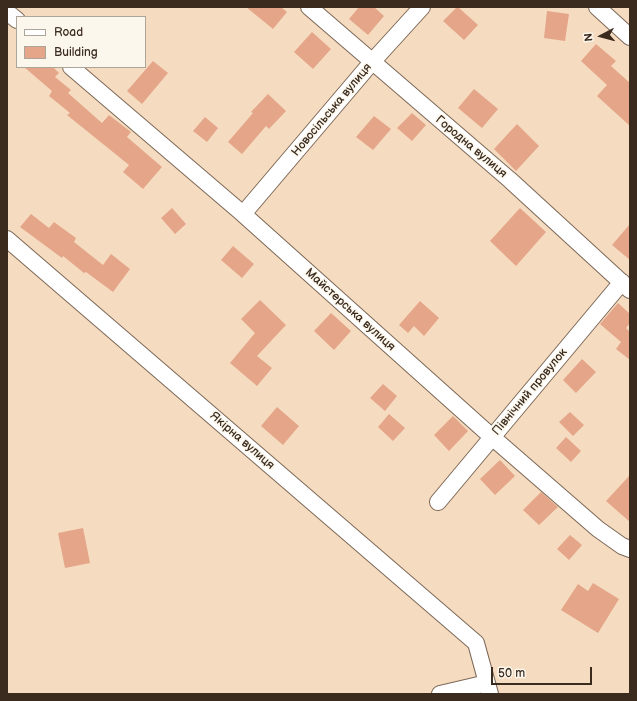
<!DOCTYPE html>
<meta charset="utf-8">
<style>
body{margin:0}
#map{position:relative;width:637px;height:701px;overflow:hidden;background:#f5dcc1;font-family:"Balsamiq Sans",sans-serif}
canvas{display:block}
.frame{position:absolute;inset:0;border:8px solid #3b2a1e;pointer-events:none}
.legend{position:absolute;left:16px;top:16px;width:130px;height:52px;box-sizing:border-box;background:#fbf7ec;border:1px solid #aea59a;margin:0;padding:5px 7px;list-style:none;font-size:12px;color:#3b2a1e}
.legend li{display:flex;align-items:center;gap:8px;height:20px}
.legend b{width:20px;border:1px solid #aea59a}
.north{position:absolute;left:581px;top:16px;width:40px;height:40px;-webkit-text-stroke:3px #fbf7ec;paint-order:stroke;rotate:264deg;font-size:11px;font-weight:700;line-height:16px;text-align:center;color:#3b2a1e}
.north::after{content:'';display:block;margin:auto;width:14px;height:18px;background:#3b2a1e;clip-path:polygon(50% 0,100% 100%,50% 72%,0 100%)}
.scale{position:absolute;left:491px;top:667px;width:101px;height:18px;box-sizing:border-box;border:2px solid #3b2a1e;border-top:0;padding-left:5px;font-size:12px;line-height:14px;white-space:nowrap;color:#3b2a1e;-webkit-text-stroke:3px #fbf7ec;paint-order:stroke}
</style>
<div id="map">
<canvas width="637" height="701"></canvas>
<div class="frame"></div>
<ul class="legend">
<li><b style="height:5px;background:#fff"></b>Road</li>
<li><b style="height:11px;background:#e5a588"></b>Building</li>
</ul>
<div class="north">N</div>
<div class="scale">50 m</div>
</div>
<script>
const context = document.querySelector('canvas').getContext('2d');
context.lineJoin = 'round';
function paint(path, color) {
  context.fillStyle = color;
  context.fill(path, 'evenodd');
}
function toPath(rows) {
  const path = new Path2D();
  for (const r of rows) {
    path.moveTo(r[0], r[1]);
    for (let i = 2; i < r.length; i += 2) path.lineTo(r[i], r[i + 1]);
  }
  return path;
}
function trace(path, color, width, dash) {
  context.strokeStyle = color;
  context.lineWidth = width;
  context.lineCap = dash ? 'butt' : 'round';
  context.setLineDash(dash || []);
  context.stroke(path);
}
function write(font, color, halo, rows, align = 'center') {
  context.font = font + ' "Balsamiq Sans",sans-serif';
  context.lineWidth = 3;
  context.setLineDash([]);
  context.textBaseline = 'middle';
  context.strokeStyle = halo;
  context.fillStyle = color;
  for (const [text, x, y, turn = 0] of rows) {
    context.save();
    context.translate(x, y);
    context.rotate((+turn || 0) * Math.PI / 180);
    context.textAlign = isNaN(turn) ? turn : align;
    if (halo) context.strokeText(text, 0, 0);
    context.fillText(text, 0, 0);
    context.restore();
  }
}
paint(toPath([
 [246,7,281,7,287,12,273,29],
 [359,7,374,7,384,16,368,35,349,19],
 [457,7,458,7,478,25,464,40,443,21],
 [547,11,569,14,565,41,544,38],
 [312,32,331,49,313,69,294,52],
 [596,44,616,61,611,66,630,83,630,126,597,96,607,85,581,61],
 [153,61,168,73,142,104,127,91],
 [24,67,53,67,59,73,55,77,71,90,68,93,102,123,109,115,131,132,127,137,162,167,143,189,123,172,129,165,67,115,70,113,49,96,52,91],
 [474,89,498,109,482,128,458,108],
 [268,94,286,111,269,129,266,126,242,154,228,142,253,113,251,112],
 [412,113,426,125,412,141,397,128],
 [374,116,391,129,373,150,356,137],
 [205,117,218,128,207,142,193,131],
 [517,124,539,146,516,171,494,149],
 [172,208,186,224,175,234,161,218],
 [520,208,546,232,516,266,490,241],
 [31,214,49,228,54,222,76,238,74,242,103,265,111,254,130,269,113,292,86,272,84,273,63,256,62,258,20,227],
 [630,224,630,260,612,245],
 [233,246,254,264,242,278,221,260],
 [260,300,286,325,257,356,272,368,257,386,230,363,255,333,241,319],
 [420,301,439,318,424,336,414,326,408,333,399,325],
 [618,303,630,314,630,323,626,328,630,332,630,360,616,349,621,342,600,324],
 [331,313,351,331,334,350,314,331],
 [582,359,596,372,576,393,563,380],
 [383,384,397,396,385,411,370,398],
 [277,407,299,426,283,445,261,426],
 [570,412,584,425,573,436,559,422],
 [389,414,405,428,393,441,378,427],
 [453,416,468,431,449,451,434,435],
 [566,437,581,451,571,462,556,448],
 [500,460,515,476,495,495,480,479],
 [630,475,630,522,606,501],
 [541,492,558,507,539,525,523,510],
 [83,528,90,563,65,568,58,533],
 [570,535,582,545,569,560,557,549],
 [593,583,619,599,598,633,561,610,578,584,588,591]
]), '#e5a588');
const minor = toPath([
 [309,7,510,180,630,290],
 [597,7,630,37],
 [7,12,17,20],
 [71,67,243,214,492,437,598,529,622,546,630,549],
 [243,214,372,62,422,7],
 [7,239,476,643,490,694],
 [438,502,622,282],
 [440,694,487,683]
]);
trace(minor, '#7c6857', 18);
trace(minor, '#fff', 16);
write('12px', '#3b2a1e', '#fbf7ec', [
 ["Новосільська вулиця",332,110,-50],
 ["Городна вулиця",471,147,40],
 ["Майстерська вулиця",350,310,42],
 ["Північний провулок",530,392,-50],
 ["Якірна вулиця",242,441,41]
]);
</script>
